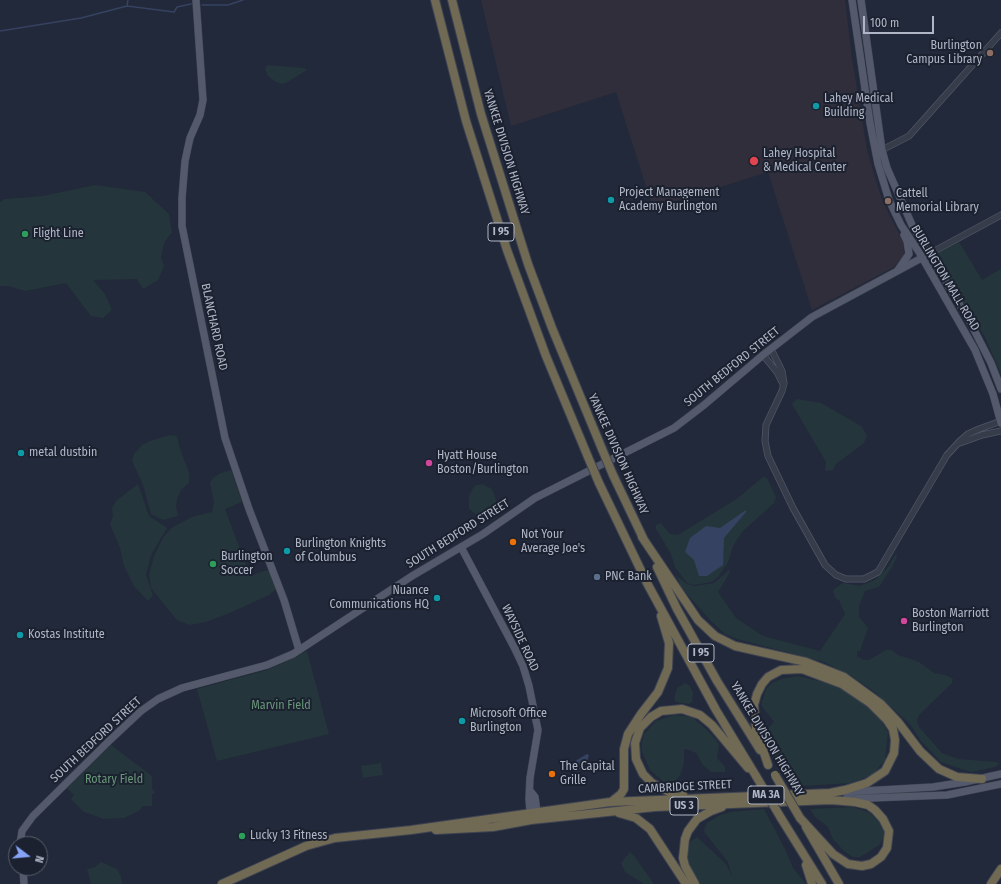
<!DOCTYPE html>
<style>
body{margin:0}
#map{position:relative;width:1001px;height:884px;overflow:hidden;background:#22293a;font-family:"Fira Sans Condensed",sans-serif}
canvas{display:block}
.north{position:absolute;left:8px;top:836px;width:40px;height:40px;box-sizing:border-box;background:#1b212f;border:1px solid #575d6b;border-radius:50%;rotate:106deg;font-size:11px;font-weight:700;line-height:16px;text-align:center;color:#b1b6c6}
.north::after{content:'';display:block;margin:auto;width:14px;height:18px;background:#86a3f7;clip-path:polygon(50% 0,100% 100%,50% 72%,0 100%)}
.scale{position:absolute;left:863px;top:16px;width:71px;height:18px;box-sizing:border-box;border:2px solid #b1b6c6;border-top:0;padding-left:5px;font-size:12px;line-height:14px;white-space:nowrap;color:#b1b6c6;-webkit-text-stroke:3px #1b212f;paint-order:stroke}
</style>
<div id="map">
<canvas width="1001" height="884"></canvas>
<div class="north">N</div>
<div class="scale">100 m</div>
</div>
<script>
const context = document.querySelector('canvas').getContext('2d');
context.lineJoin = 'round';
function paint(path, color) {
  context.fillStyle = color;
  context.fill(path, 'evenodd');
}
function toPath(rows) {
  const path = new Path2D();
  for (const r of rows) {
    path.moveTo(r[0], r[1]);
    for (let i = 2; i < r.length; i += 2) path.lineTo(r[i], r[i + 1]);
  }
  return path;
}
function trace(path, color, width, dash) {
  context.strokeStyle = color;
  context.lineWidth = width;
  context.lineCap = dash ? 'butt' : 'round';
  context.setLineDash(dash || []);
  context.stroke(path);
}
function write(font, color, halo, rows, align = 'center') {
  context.font = font + ' "Fira Sans Condensed",sans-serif';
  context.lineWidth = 4;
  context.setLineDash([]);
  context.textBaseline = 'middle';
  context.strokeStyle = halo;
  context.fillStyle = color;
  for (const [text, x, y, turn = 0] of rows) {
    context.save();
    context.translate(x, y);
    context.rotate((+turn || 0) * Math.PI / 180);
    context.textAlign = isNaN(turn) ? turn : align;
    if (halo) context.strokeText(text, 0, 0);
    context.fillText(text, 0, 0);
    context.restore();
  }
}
paint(toPath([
 [481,0,845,0,852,59,867,150,882,200,903,242,904,254,901,259,894,267,812,310,768,172,653,208,616,92,511,126]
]), '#312e3c');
paint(toPath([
 [267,65,304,68,307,70,286,83,282,84,276,82,268,76,265,69],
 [95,185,145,192,169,214,172,232,164,243,161,258,164,266,158,280,143,289,137,279,93,280,105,294,112,310,103,318,91,316,66,283,25,291,9,286,0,286,0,202,5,199,43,196],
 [959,242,982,280,1001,269,1001,374,985,337,937,261,937,254],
 [797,399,821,403,861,426,867,435,864,443,836,464,833,470,825,471,826,462,822,455,792,404],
 [170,435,177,436,179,446,189,473,189,483,181,490,177,499,176,507,178,516,163,520,151,514,143,485,132,461,134,454,142,445,150,441],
 [231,470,242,502,225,509,250,576,267,570,270,571,276,589,269,595,232,612,206,622,190,625,177,620,151,588,149,575,154,556,164,536,173,527,192,517,212,512,214,501,210,483,213,478,219,474],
 [763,477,767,478,776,497,774,503,742,532,733,546,728,562,718,577,712,582,694,585,687,583,675,567,671,554,656,529,656,525,661,523,670,534,678,535,738,498],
 [138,484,149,516,167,528,151,555,146,575,153,595,148,601,134,586,124,566,120,548,110,524,113,516,112,508,116,501],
 [482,484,492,489,497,503,488,512,477,515,469,509,469,496,474,486],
 [896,554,897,557,892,567,879,587,865,591,859,606,859,617,868,628,860,651,857,651,857,656,864,660,869,660,886,650,892,650,898,655,919,662,934,673,946,675,953,679,952,683,919,715,917,720,919,727,942,753,958,759,997,762,999,764,995,767,971,772,941,762,920,740,910,724,872,690,850,675,824,662,737,639,725,634,710,620,681,587,676,575,687,584,695,586,714,583,730,569,729,574,718,592,736,618,763,636,820,651,845,614,839,600,836,599,833,590,843,583,860,586,875,580,888,567],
 [307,651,329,734,217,761,197,689,267,670,284,663],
 [798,676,826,683,844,690,877,714,888,732,885,760,872,775,851,783,800,786,793,784,789,780,762,735,774,722,761,705,766,689,772,683,782,679],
 [685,683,690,686,693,693,692,702,689,704,676,702,674,699,677,688],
 [674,715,692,717,708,731,717,741,719,745,717,758,725,767,725,772,711,772,703,765,696,753,687,749,684,750,684,763,680,775,674,783,664,782,650,770,642,752,642,742,644,734,656,721],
 [111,745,152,776,152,789,155,792,152,795,152,806,143,806,139,811,124,818,104,819,84,812,71,799,74,795,67,788],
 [381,763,383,775,363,778,361,766],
 [854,807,870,813,879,822,884,832,883,839,879,845,860,857,853,857,844,851,833,839,828,827,815,817,810,809],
 [764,809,785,849,793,868,806,884,700,884,688,862,687,851,691,841,697,837,726,864,732,876,728,862,705,833,704,830,707,823,720,815,731,812],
 [630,852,635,857,654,884,644,884,625,872,621,863],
 [101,862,117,869,121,876,122,884,91,884,87,869,95,867]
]), '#24363b');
paint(toPath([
 [746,510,746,512,724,538,723,565,707,576,699,576,694,560,685,552,690,538,706,526,720,528],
 [587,754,589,755,587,762,577,772,574,772,572,763]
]), '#364261');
trace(toPath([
 [202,5,228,5,243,0],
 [127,6,128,0],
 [0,31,81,18,127,6,174,12,177,7,191,4]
]), '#364261', 1.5);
const minor = toPath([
 [882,150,909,136,1001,33],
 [929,254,1001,215],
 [771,349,782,371,784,383,782,391,766,425,765,441,768,456,793,508,825,565,836,575,846,579,864,579,878,572,947,455,960,441,968,434,979,429,1001,421],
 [763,355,777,372,783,384],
 [960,443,982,435,1001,431]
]);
const major = toPath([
 [196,0,203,100,200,115,190,138,185,161,182,198,182,226,225,438,249,509,284,600,299,650],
 [852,0,870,123,878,164,889,200,901,225,919,252,975,350,993,394,1001,423],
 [861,0,882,150,887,168,912,225,970,322,991,363,1001,389],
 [898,270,909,254,907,241,904,235],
 [461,547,515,649,523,666,529,686,538,730,530,778,529,799,530,812],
 [531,792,535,797,537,812],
 [845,792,933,787,965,782,1001,774],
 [846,799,947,795,1001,784],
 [20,844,22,831,33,816,110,740,141,711,158,699,182,688,267,665,293,654,412,576,483,534,535,498,674,428,704,405,763,355,812,317,929,254],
 [23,868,24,884]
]);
const highway = toPath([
 [435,0,466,121,507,250,546,356,588,457],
 [452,0,481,114,528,264,552,328,602,449],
 [613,475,644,540],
 [599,483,647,583,716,710,756,776],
 [642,537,698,620,715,636,735,646,806,662,844,677,881,704,898,722,920,751,939,769,957,777,982,779],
 [657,567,677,609,717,681,760,750],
 [683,795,669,792,652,783,643,774,636,759,635,743,640,728,651,717,661,711,682,709,700,715,712,725,748,768],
 [611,802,621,794,624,789,624,749,628,734,641,714,658,692,668,668,669,643,661,616],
 [619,813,636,818,650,829,686,884],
 [781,818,822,884],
 [806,827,839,884],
 [436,830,493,827,531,820,655,807,831,800,855,802,868,805,875,810,883,819,889,831,887,848,881,857,871,864,862,866,848,864,833,854,800,818],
 [806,865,812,884],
 [222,884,306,846,335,838,411,830,610,802,830,793,845,790,867,783,885,771,894,753,895,740,893,729,887,720,870,703,842,684,802,669,781,670,768,677,762,684,757,694,754,705,756,729,768,765],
 [695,884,685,866,683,858,685,839,688,831,697,819,711,811,722,807],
 [991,884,1001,869]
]);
trace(minor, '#515665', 7);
trace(major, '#3f4553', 8);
trace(highway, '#3e4352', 10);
trace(minor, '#363c4a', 5.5);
trace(major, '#545a6b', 7);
trace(highway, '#706953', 8);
const highwayBridge = toPath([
 [602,449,613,475],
 [588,457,599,483],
 [775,775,800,818],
 [756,776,781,818]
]);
trace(highwayBridge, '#3e4352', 10, []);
trace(highwayBridge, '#706953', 8);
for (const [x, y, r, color] of [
 [990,53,4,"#8d6e63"],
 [816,106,4,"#0f9aa8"],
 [754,161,5,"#e0444e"],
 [611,200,4,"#0f9aa8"],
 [888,201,4,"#8d6e63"],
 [25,234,4,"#2e9e5b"],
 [21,453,4,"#0f9aa8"],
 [429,463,4,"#d1479c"],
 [513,542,4,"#e8710a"],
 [287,551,4,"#0f9aa8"],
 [213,564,4,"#2e9e5b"],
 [597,577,4,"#5c6f8a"],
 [437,598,4,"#0f9aa8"],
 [904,621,4,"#d1479c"],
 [20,635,4,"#0f9aa8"],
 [462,721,4,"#0f9aa8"],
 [552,774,4,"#e8710a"],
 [242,836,4,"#2e9e5b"]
]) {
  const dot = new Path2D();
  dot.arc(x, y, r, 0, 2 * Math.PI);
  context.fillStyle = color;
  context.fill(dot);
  trace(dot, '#1b212f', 1.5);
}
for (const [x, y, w] of [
 [501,232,26],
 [701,653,26],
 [766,795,36],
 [684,806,28]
]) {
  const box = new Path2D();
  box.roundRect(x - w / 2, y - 9, w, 18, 3);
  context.fillStyle = '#1b212f';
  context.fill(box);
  trace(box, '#b1b6c6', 1);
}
write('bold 11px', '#b1b6c6', null, [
 ["I 95",501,232],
 ["I 95",701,653],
 ["MA 3A",766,795],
 ["US 3",684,806]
]);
write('12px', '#b1b6c6', '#1b212f', [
 ["Burlington",982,46,"right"],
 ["Campus Library",982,60,"right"],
 ["Lahey Medical",824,99],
 ["Building",824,113],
 ["Lahey Hospital",763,154],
 ["& Medical Center",763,168],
 ["Project Management",619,193],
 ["Academy Burlington",619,207],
 ["Cattell",896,194],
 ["Memorial Library",896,208],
 ["Flight Line",33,234],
 ["metal dustbin",29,453],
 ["Hyatt House",437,456],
 ["Boston/Burlington",437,470],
 ["Not Your",521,535],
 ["Average Joe's",521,549],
 ["Burlington Knights",295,544],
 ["of Columbus",295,558],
 ["Burlington",221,557],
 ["Soccer",221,571],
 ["PNC Bank",605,577],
 ["Nuance",429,591,"right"],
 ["Communications HQ",429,605,"right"],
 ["Boston Marriott",912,614],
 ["Burlington",912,628],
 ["Kostas Institute",28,635],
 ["Microsoft Office",470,714],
 ["Burlington",470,728],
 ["The Capital",560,767],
 ["Grille",560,781],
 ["Lucky 13 Fitness",250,836]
], 'left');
write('12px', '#b1b6c6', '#1b212f', [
 ["YANKEE DIVISION HIGHWAY",506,152,73],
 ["BURLINGTON MALL ROAD",945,278,59],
 ["BLANCHARD ROAD",214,327,78],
 ["SOUTH BEDFORD STREET",732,367,-39],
 ["YANKEE DIVISION HIGHWAY",618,454,66],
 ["SOUTH BEDFORD STREET",458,534,-32],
 ["WAYSIDE ROAD",520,638,65],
 ["YANKEE DIVISION HIGHWAY",767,739,59],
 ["SOUTH BEDFORD STREET",96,740,-43],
 ["CAMBRIDGE STREET",685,787,-3]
]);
write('12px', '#689779', '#1b212f', [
 ["Marvin Field",281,706],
 ["Rotary Field",114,780]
]);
</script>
